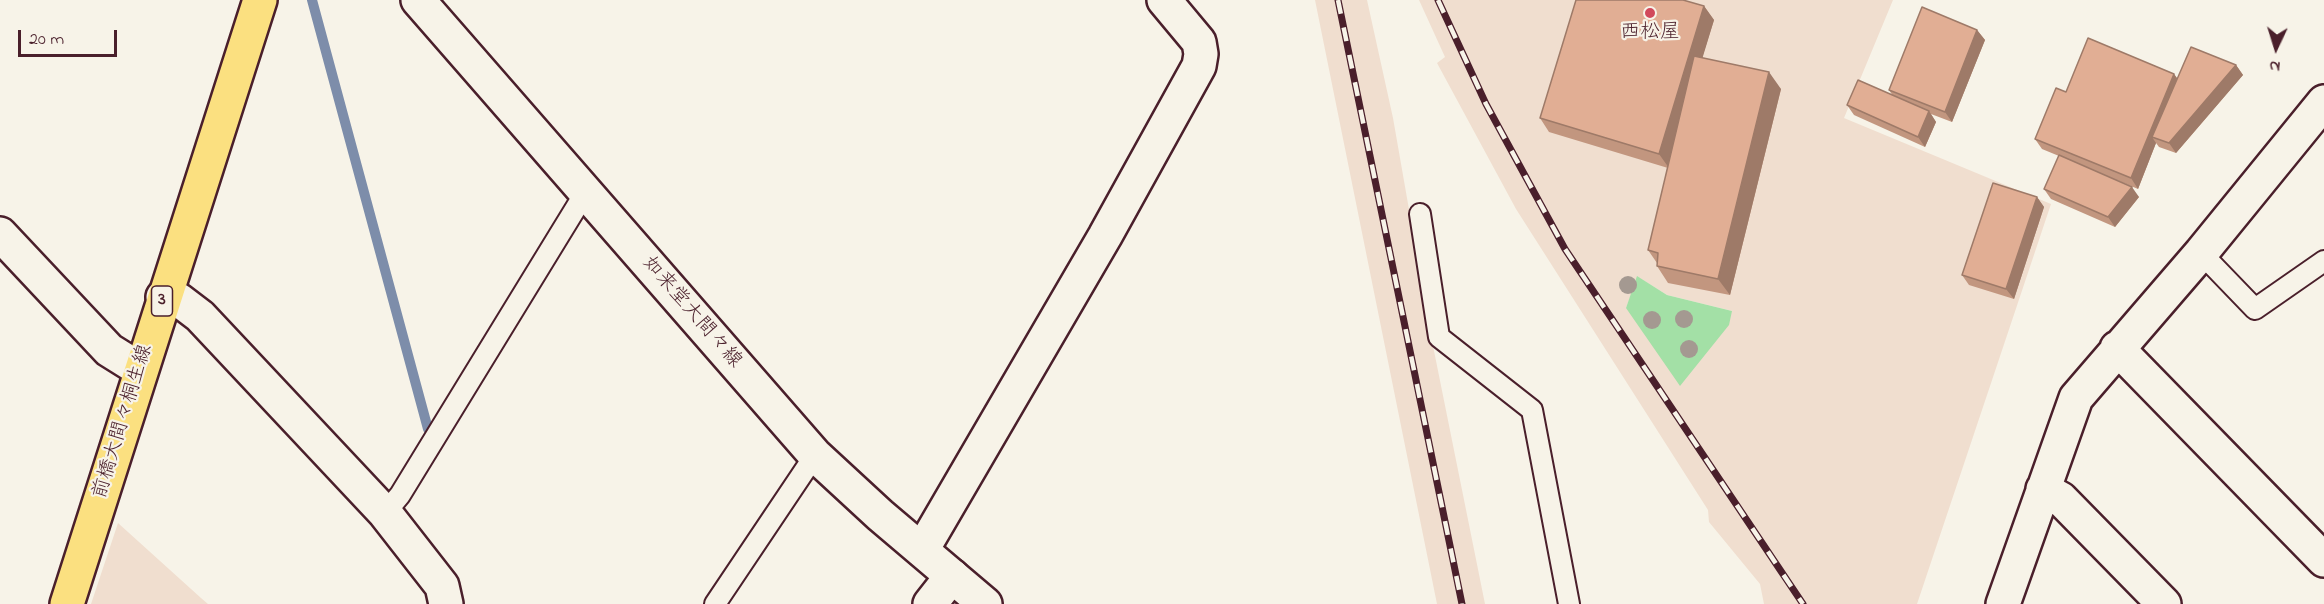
<!DOCTYPE html>
<meta charset="utf-8">
<style>
body{margin:0}
#map{position:relative;width:2324px;height:604px;overflow:hidden;background:#f7f3e8;font-family:"Indie Flower",sans-serif}
canvas{display:block}
.north{position:absolute;left:2246px;top:18px;width:60px;height:60px;-webkit-text-stroke:4px #f7f3e8;paint-order:stroke;rotate:184deg;font-size:16px;font-weight:700;line-height:24px;text-align:center;color:#4a1f2b}
.north::after{content:'';display:block;margin:auto;width:21px;height:27px;background:#4a1f2b;clip-path:polygon(50% 0,100% 100%,50% 72%,0 100%)}
.scale{position:absolute;left:18px;top:30px;width:99px;height:27px;box-sizing:border-box;border:3px solid #4a1f2b;border-top:0;padding-left:8px;font-size:18px;line-height:21px;white-space:nowrap;color:#4a1f2b;-webkit-text-stroke:4px #f7f3e8;paint-order:stroke}
</style>
<div id="map">
<canvas width="2324" height="604"></canvas>
<div class="north">N</div>
<div class="scale">20 m</div>
</div>
<script>
const context = document.querySelector('canvas').getContext('2d');
context.lineJoin = 'round';
function paint(path, color) {
  context.fillStyle = color;
  context.fill(path, 'evenodd');
}
function toPath(rows) {
  const path = new Path2D();
  for (const r of rows) {
    path.moveTo(r[0], r[1]);
    for (let i = 2; i < r.length; i += 2) path.lineTo(r[i], r[i + 1]);
  }
  return path;
}
function trace(path, color, width, dash) {
  context.strokeStyle = color;
  context.lineWidth = width;
  context.lineCap = dash ? 'butt' : 'round';
  context.setLineDash(dash || []);
  context.stroke(path);
}
function write(font, color, halo, rows, align = 'center') {
  context.font = font + ' "Indie Flower","Klee One",sans-serif';
  context.lineWidth = 4.5;
  context.setLineDash([]);
  context.textBaseline = 'middle';
  context.strokeStyle = halo;
  context.fillStyle = color;
  for (const [text, x, y, turn = 0] of rows) {
    context.save();
    context.translate(x, y);
    context.rotate((+turn || 0) * Math.PI / 180);
    context.textAlign = isNaN(turn) ? turn : align;
    if (halo) context.strokeText(text, 0, 0);
    context.fillText(text, 0, 0);
    context.restore();
  }
}
paint(toPath([
 [1315,0,1367,0,1393,118,1432,341,1485,604,1437,604],
 [1419,0,1893,0,1844,118,2051,204,1917,604,1764,604,1760,584,1709,522,1708,510,1516,209,1437,63,1445,57],
 [1638,277,1667,295,1732,311,1626,308],
 [118,523,201,598,208,604,91,604]
]), '#f0decf');
paint(toPath([
 [1637,276,1667,295,1732,311,1729,325,1680,386,1626,308]
]), '#a3e0a6');
trace(toPath([
 [312,0,428,429]
]), '#7d8daa', 10);
const lane = toPath([
 [1420,214,1439,337,1532,410,1569,604],
 [2201,253,2255,309,2324,261],
 [385,513,400,495,585,193],
 [715,604,815,455]
]);
const street = toPath([
 [0,234,109,350,141,370],
 [163,297,179,300,200,316,385,513,442,586,446,604],
 [2117,348,2324,560],
 [2043,489,2061,499,2164,604],
 [922,550,1105,236,1199,66,1201,54,1199,42,1164,0],
 [930,604,952,576],
 [2003,604,2076,398,2201,253,2324,102]
]);
const secondary = toPath([
 [418,0,815,455,880,515,985,604]
]);
const primary = toPath([
 [67,604,260,0]
]);
trace(lane, '#4a1f2b', 24);
trace(street, '#4a1f2b', 38);
trace(secondary, '#4a1f2b', 38);
trace(primary, '#4a1f2b', 38);
trace(lane, '#f7f3e8', 20);
trace(street, '#f7f3e8', 33);
trace(secondary, '#f7f3e8', 33);
trace(primary, '#fbe080', 33);
const rail = toPath([
 [1338,0,1462,604],
 [1438,0,1486,104,1565,249,1803,604]
]);
trace(rail, '#4a1f2b', 7);
trace(rail, '#f7f3e8', 4.5, [14]);
context.fillStyle = '#a49991';
for (const [x, y] of [
 [1628,285],
 [1684,319],
 [1652,320],
 [1689,349]
]) {
  context.beginPath();
  context.arc(x, y, 9, 0, 2 * Math.PI);
  context.fill();
}
paint(toPath([
 [1704,6,1714,20,1702,58,1781,89,1730,295,1668,283,1657,266,1657,263,1648,250,1668,168,1549,132,1540,118],
 [1977,30,1985,40,1952,122,1931,114,1936,122,1925,147,1854,115,1847,105,1893,96,1889,90],
 [2236,65,2243,75,2176,153,2159,147,2156,143,2138,189,2102,174,2139,197,2115,227,2051,199,2044,189,2059,156,2042,149,2035,139,2066,92,2174,74,2177,78],
 [2037,197,2044,207,2014,299,1969,285,1962,275]
]), '#c2967f');
paint(toPath([
 [1704,6,1714,20,1669,168,1659,154],
 [1977,30,1985,40,1952,122,1945,112],
 [2236,65,2243,75,2176,153,2169,143],
 [1769,72,1781,89,1730,295,1718,279],
 [2174,74,2181,84,2152,137,2156,143,2138,189,2131,178],
 [1929,111,1936,122,1925,147,1918,137],
 [2132,187,2139,197,2115,227,2108,217],
 [2037,197,2044,207,2014,299,2006,289]
]), '#9e7a68');
const building = toPath([
 [1576,0,1683,0,1704,6,1659,154,1540,118,1576,0],
 [1922,7,1977,30,1945,112,1889,90,1922,7],
 [2088,38,2174,74,2131,178,2035,139,2056,88,2066,92,2088,38],
 [2191,47,2236,65,2169,143,2152,137,2191,47],
 [1694,56,1769,72,1718,279,1657,266,1658,253,1648,250,1694,56],
 [1858,80,1929,111,1918,137,1847,105,1858,80],
 [2059,155,2132,187,2108,217,2044,189,2059,155],
 [1993,183,2037,197,2006,289,1962,275,1993,183]
]);
paint(building, '#e1ae94');
trace(building, '#9e7a68', 1.5);
for (const [x, y, r, color] of [
 [1650,13,6,"#d1495b"]
]) {
  const dot = new Path2D();
  dot.arc(x, y, r, 0, 2 * Math.PI);
  context.fillStyle = color;
  context.fill(dot);
  trace(dot, '#f7f3e8', 2);
}
for (const [x, y, w] of [
 [162,301,21]
]) {
  const box = new Path2D();
  box.roundRect(x - w / 2, y - 15, w, 30, 4.5);
  context.fillStyle = '#f7f3e8';
  context.fill(box);
  trace(box, '#4a1f2b', 1.5);
}
write('bold 18px', '#4a1f2b', null, [
 ["3",162,301]
]);
write('20px', '#4a1f2b', '#f7f3e8', [
 ["西松屋",1650,34]
]);
write('20px', '#4a1f2b', '#f7f3e8', [
 ["如来堂大間々線",691,313,49],
 ["前橋大間々桐生線",124,422,-73]
]);
</script>
